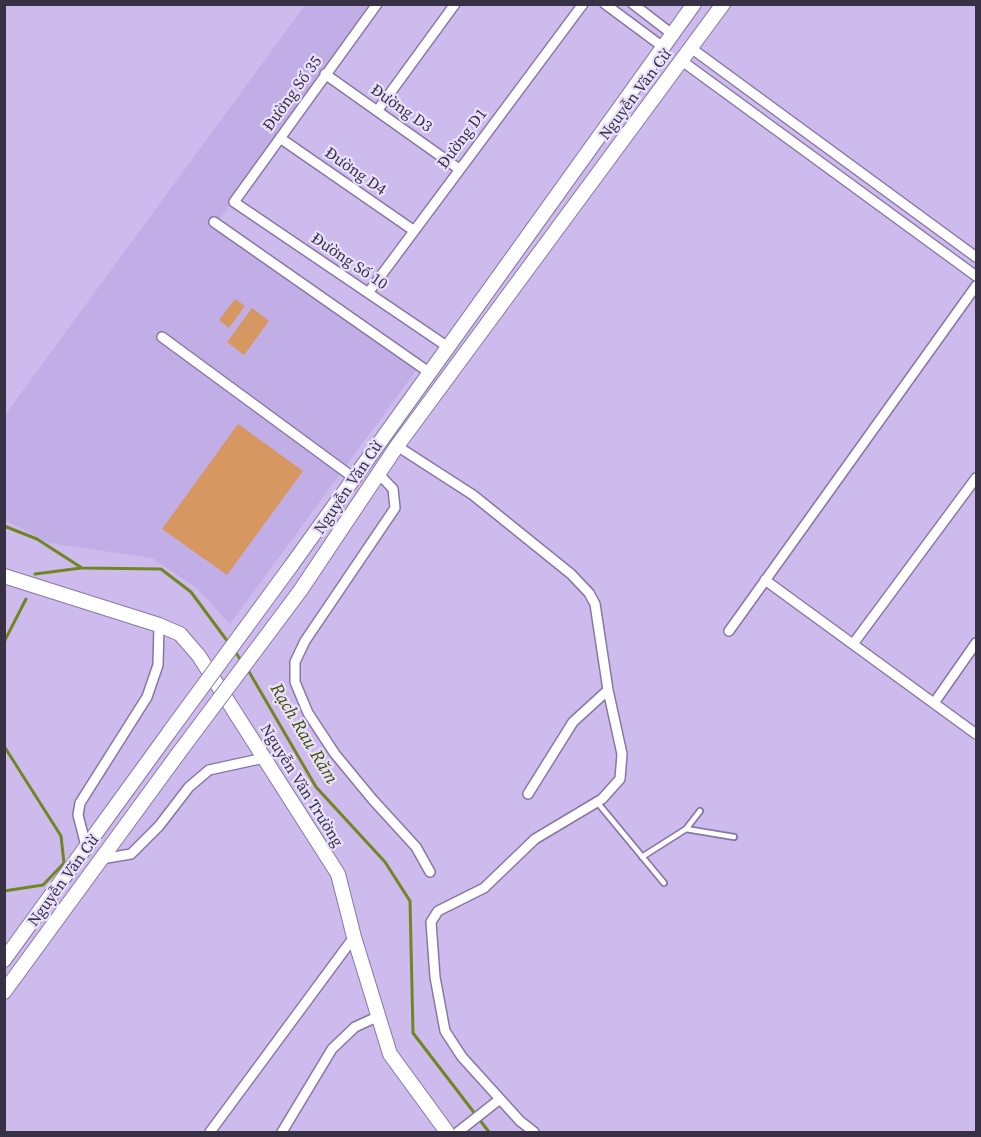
<!DOCTYPE html>
<meta charset="utf-8">
<style>
body{margin:0}
#map{position:relative;width:981px;height:1137px;overflow:hidden;background:#cdbbed;font-family:"Source Serif 4",serif}
canvas{display:block}
.frame{position:absolute;inset:0;border:6px solid #383145;pointer-events:none}
</style>
<div id="map">
<canvas width="981" height="1137"></canvas>
<div class="frame"></div>
</div>
<script>
const context = document.querySelector('canvas').getContext('2d');
context.lineJoin = 'round';
function paint(path, color) {
  context.fillStyle = color;
  context.fill(path, 'evenodd');
}
function toPath(rows) {
  const path = new Path2D();
  for (const r of rows) {
    path.moveTo(r[0], r[1]);
    for (let i = 2; i < r.length; i += 2) path.lineTo(r[i], r[i + 1]);
  }
  return path;
}
function trace(path, color, width, dash) {
  context.strokeStyle = color;
  context.lineWidth = width;
  context.lineCap = dash ? 'butt' : 'round';
  context.setLineDash(dash || []);
  context.stroke(path);
}
function write(font, color, halo, rows, align = 'center') {
  context.font = font + ' "Source Serif 4",serif';
  context.lineWidth = 4.5;
  context.setLineDash([]);
  context.textBaseline = 'middle';
  context.strokeStyle = halo;
  context.fillStyle = color;
  for (const [text, x, y, turn = 0] of rows) {
    context.save();
    context.translate(x, y);
    context.rotate((+turn || 0) * Math.PI / 180);
    context.textAlign = isNaN(turn) ? turn : align;
    if (halo) context.strokeText(text, 0, 0);
    context.fillText(text, 0, 0);
    context.restore();
  }
}
paint(toPath([
 [305,5,376,5,219,220,420,365,230,624,198,589,152,558,49,543,5,520,5,415]
]), '#c2aee7');
paint(toPath([
 [235,299,245,306,229,328,219,320],
 [252,308,269,321,244,355,227,342],
 [238,424,303,471,227,575,162,529]
]), '#d69761');
trace(toPath([
 [4,526,37,539,82,568,161,569,191,592,228,642],
 [35,574,81,568],
 [4,642,26,599],
 [234,650,242,662],
 [248,670,316,787,385,862,410,901,413,1033,489,1132],
 [4,746,61,836,64,863,43,885,4,891]
]), '#718621', 3);
const lane = toPath([
 [597,802,664,883],
 [686,829,700,811],
 [642,857,686,829,734,837]
]);
const street = toPath([
 [377,4,234,202,448,347],
 [605,4,663,47],
 [633,4,672,34],
 [691,48,976,257],
 [682,61,976,276],
 [325,74,459,169],
 [377,111,455,4],
 [280,138,413,230],
 [214,222,430,373],
 [368,293,583,4],
 [162,337,354,478],
 [397,446,473,495,571,574,589,593,595,604,608,690,622,754,620,779,602,799,535,839,484,888,438,911,431,922,435,977,445,1031,462,1057,520,1121,534,1132],
 [378,473,393,489,395,508,305,641,295,662,295,682,308,713,335,754,373,800,416,847,430,872],
 [765,580,976,734],
 [729,631,976,286],
 [853,644,976,478],
 [934,703,976,643],
 [528,794,573,722,608,690],
 [86,846,78,815,80,803,147,697,158,665,159,625],
 [101,859,131,854,159,826,189,787,209,770,264,758],
 [210,1132,354,937],
 [282,1132,332,1049,355,1027,379,1016],
 [458,1132,500,1099]
]);
const secondary = toPath([
 [291,566,694,4],
 [4,576,159,625,180,634,199,656,338,874,354,937,390,1054,447,1132],
 [300,591,397,446,723,4],
 [4,960,170,731],
 [4,992,178,754]
]);
trace(lane, '#8877a6', 8);
trace(street, '#8877a6', 12);
trace(secondary, '#8877a6', 16);
trace(lane, '#fff', 4.5);
trace(street, '#fff', 9);
trace(secondary, '#fff', 14);
const secondaryBridge = toPath([
 [170,731,291,566],
 [178,754,300,591]
]);
trace(secondaryBridge, '#8877a6', 16, []);
trace(secondaryBridge, '#fff', 14);
write('16px', '#383145', '#e9e1fb', [
 ["Đường Số 35",293,94,-54],
 ["Nguyễn Văn Cừ",636,95,-53],
 ["Đường D3",401,109,35],
 ["Đường D1",463,139,-53],
 ["Đường D4",355,172,35],
 ["Đường Số 10",349,262,34],
 ["Nguyễn Văn Cừ",349,488,-56],
 ["Nguyễn Văn Trường",301,786,58],
 ["Nguyễn Văn Cừ",64,881,-54]
]);
write('italic 18px', '#404e02', '#e9e1fb', [
 ["Rạch Rau Răm",303,734,59]
]);
</script>
